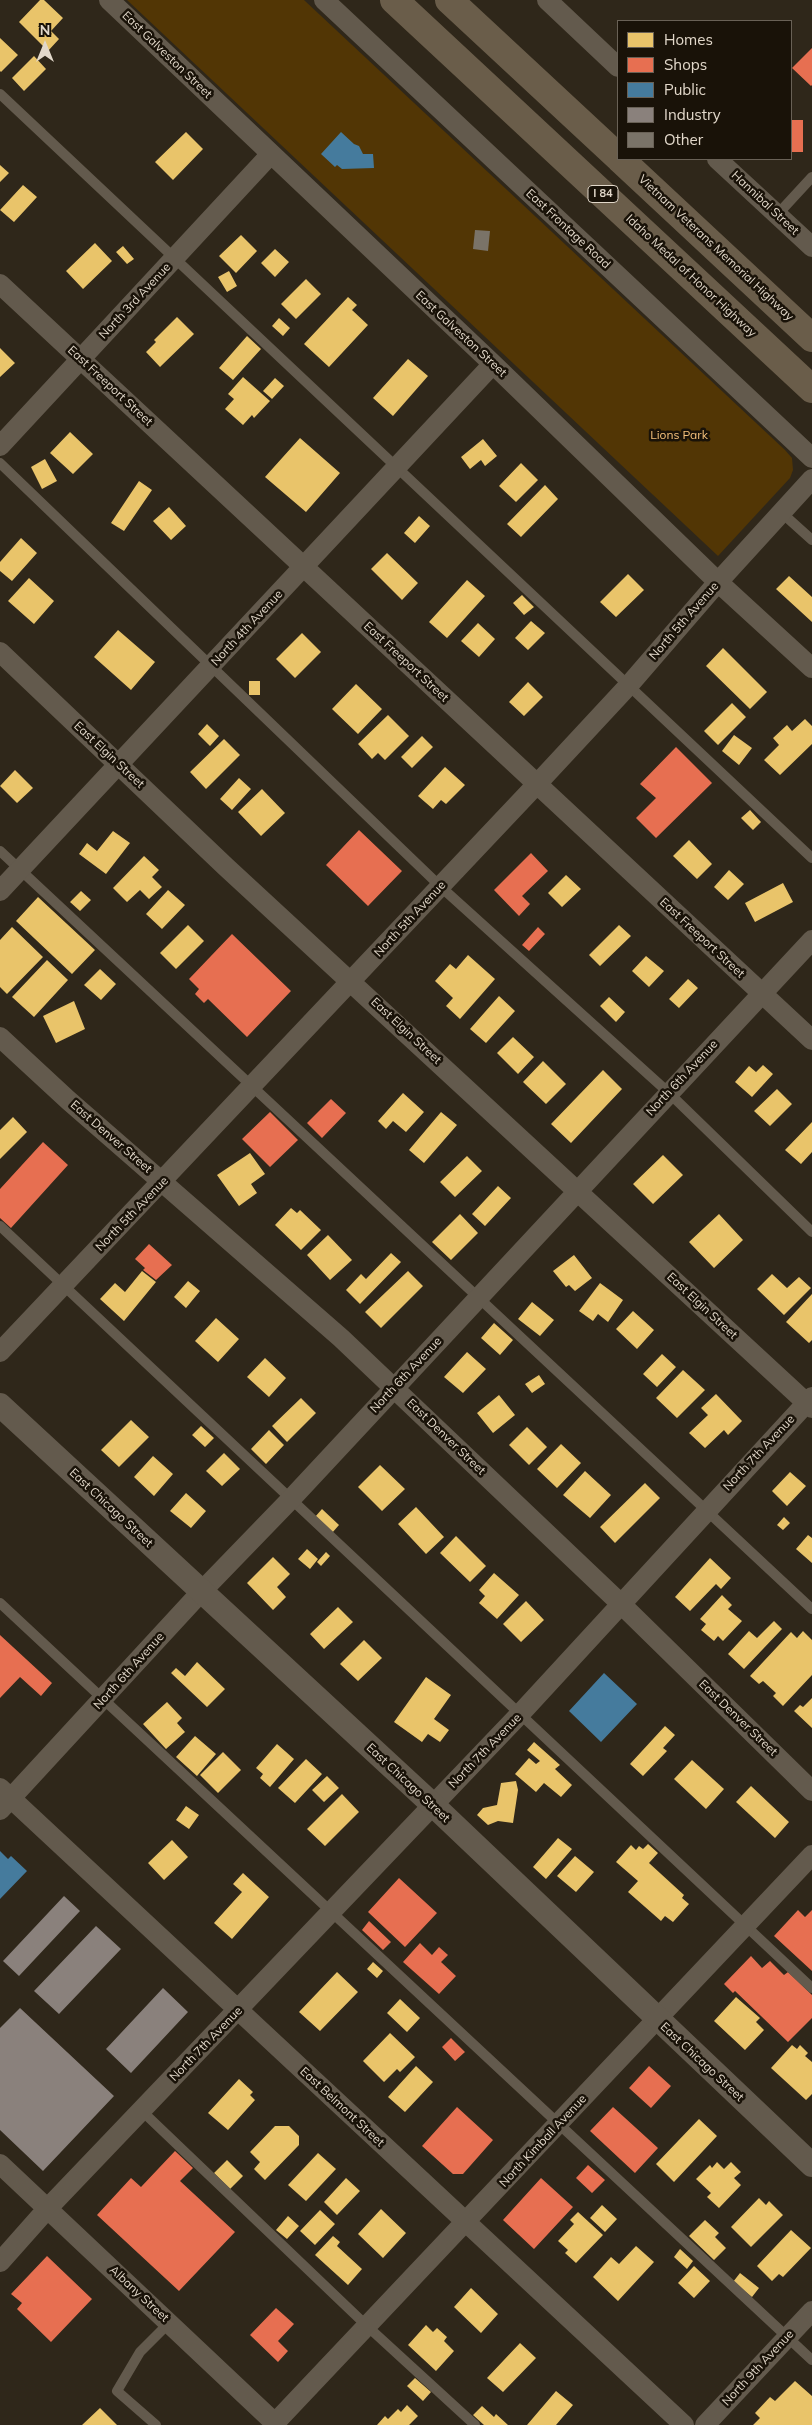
<!DOCTYPE html>
<style>
body{margin:0}
#map{position:relative;width:812px;height:2425px;overflow:hidden;background:#2f271a;font-family:Mulish,sans-serif}
canvas{display:block}
.legend{position:absolute;left:617px;top:20px;width:175px;height:140px;box-sizing:border-box;background:#191208;border:1px solid #696156;margin:0;padding:6px 9px;list-style:none;font-size:15px;color:#e2d8ca}
.legend li{display:flex;align-items:center;gap:10px;height:25px}
.legend b{width:25px;border:1px solid #696156}
.north{position:absolute;left:20px;top:20px;width:50px;height:50px;-webkit-text-stroke:4px #191208;paint-order:stroke;rotate:0deg;font-size:14px;font-weight:700;line-height:20px;text-align:center;color:#e2d8ca}
.north::after{content:'';display:block;margin:auto;width:18px;height:22px;background:#e2d8ca;clip-path:polygon(50% 0,100% 100%,50% 72%,0 100%)}
</style>
<div id="map">
<canvas width="812" height="2425"></canvas>
<ul class="legend">
<li><b style="height:14px;background:#e9c46a"></b>Homes</li>
<li><b style="height:14px;background:#e76f51"></b>Shops</li>
<li><b style="height:14px;background:#457b9d"></b>Public</li>
<li><b style="height:14px;background:#8a817c"></b>Industry</li>
<li><b style="height:14px;background:#7a7368"></b>Other</li>
</ul>
<div class="north">N</div>
</div>
<script>
const context = document.querySelector('canvas').getContext('2d');
context.lineJoin = 'round';
function paint(path, color) {
  context.fillStyle = color;
  context.fill(path, 'evenodd');
}
function toPath(rows) {
  const path = new Path2D();
  for (const r of rows) {
    path.moveTo(r[0], r[1]);
    for (let i = 2; i < r.length; i += 2) path.lineTo(r[i], r[i + 1]);
  }
  return path;
}
function trace(path, color, width, dash) {
  context.strokeStyle = color;
  context.lineWidth = width;
  context.lineCap = dash ? 'butt' : 'round';
  context.setLineDash(dash || []);
  context.stroke(path);
}
function write(font, color, halo, rows, align = 'center') {
  context.font = font + ' Mulish,sans-serif';
  context.lineWidth = 5;
  context.setLineDash([]);
  context.textBaseline = 'middle';
  context.strokeStyle = halo;
  context.fillStyle = color;
  for (const [text, x, y, turn = 0] of rows) {
    context.save();
    context.translate(x, y);
    context.rotate((+turn || 0) * Math.PI / 180);
    context.textAlign = isNaN(turn) ? turn : align;
    if (halo) context.strokeText(text, 0, 0);
    context.fillText(text, 0, 0);
    context.restore();
  }
}
paint(toPath([
 [127,0,304,0,785,450,792,458,793,470,790,478,718,556]
]), '#523605');
paint(toPath([
 [40,0,44,0,63,18,51,31,59,39,48,51,19,22],
 [0,38,18,55,1,72,0,71],
 [34,56,46,69,24,91,12,78],
 [186,132,203,149,173,180,155,162],
 [0,165,9,173,0,182],
 [23,185,37,197,14,222,0,210],
 [241,235,257,251,236,273,219,256],
 [95,243,112,261,83,289,66,271],
 [123,246,134,259,127,264,116,252],
 [275,249,289,262,275,277,261,263],
 [229,271,237,286,227,292,218,277],
 [306,279,321,294,296,319,281,304],
 [348,297,357,305,352,310,368,325,329,367,304,344],
 [177,317,194,334,160,367,146,352,156,342,154,340],
 [279,318,290,328,283,336,272,326],
 [247,336,261,349,233,380,219,368],
 [0,348,15,363,0,377],
 [408,359,428,376,393,416,373,398],
 [243,377,270,401,254,418,252,415,243,425,225,409,234,399,228,394],
 [275,378,284,386,272,399,263,391],
 [70,432,93,454,73,474,50,453],
 [300,438,340,473,306,512,265,477],
 [483,439,497,456,485,466,481,460,470,469,461,457],
 [45,459,57,481,42,489,31,467],
 [521,463,538,480,516,502,499,486],
 [139,481,152,490,124,531,111,523],
 [545,485,558,499,521,537,507,524],
 [169,507,186,526,171,540,153,521],
 [419,516,430,526,415,543,404,533],
 [21,538,37,553,12,581,0,571,0,562],
 [387,553,418,583,402,600,371,569],
 [628,574,644,590,616,617,600,602],
 [789,576,812,597,812,622,776,589],
 [29,578,54,601,34,624,8,601],
 [467,580,485,596,447,638,429,622],
 [522,595,534,607,524,615,513,603],
 [531,621,545,633,528,650,515,638],
 [478,623,495,639,479,657,461,641],
 [118,630,155,662,131,690,94,657],
 [302,633,321,652,295,678,276,659],
 [723,648,767,692,750,709,706,666],
 [249,681,260,681,260,695,249,695],
 [528,682,543,697,524,716,509,702],
 [356,684,382,709,358,734,332,709],
 [732,703,746,717,718,745,704,731],
 [388,715,409,736,385,760,378,753,372,759,358,744],
 [805,719,812,726,812,744,780,775,764,760,779,745,773,738,787,725,792,731],
 [207,724,219,736,210,746,198,734],
 [734,735,752,748,739,765,722,751],
 [422,736,433,747,412,768,401,757],
 [224,739,240,755,206,789,190,772],
 [445,767,465,785,446,804,441,800,433,809,418,796],
 [15,770,33,788,17,803,0,786],
 [239,778,251,789,232,810,220,799],
 [262,789,285,813,261,836,238,812],
 [750,810,761,822,753,830,741,818],
 [113,831,130,843,106,874,79,854,87,843,97,851],
 [689,840,712,864,697,879,673,856],
 [144,856,159,870,152,877,162,887,149,899,140,890,127,902,113,888],
 [729,870,744,884,728,900,714,887],
 [566,875,581,889,562,907,548,893],
 [783,883,793,902,755,922,745,903],
 [168,890,185,905,162,929,146,914],
 [81,891,91,900,80,911,70,902],
 [38,897,95,950,72,974,16,921],
 [188,925,204,941,176,969,160,953],
 [619,925,631,936,600,966,589,955],
 [12,927,43,957,7,994,0,987,0,940],
 [468,955,495,979,460,1019,446,1006,453,998,435,981,450,964,456,969],
 [646,956,664,971,649,987,632,971],
 [47,960,68,980,34,1017,12,997],
 [100,969,116,984,101,1000,84,985],
 [688,979,698,988,679,1008,669,999],
 [499,996,515,1011,486,1043,470,1029],
 [609,997,625,1012,616,1022,600,1006],
 [74,1001,85,1029,56,1043,43,1016],
 [513,1037,534,1057,518,1074,497,1053],
 [543,1061,566,1084,546,1104,523,1082],
 [763,1065,773,1074,752,1097,735,1082,749,1066,756,1072],
 [603,1070,622,1089,571,1143,551,1124],
 [777,1089,792,1104,770,1126,754,1111],
 [403,1093,424,1112,406,1132,393,1121,386,1129,378,1121],
 [441,1112,457,1125,424,1163,409,1150],
 [13,1117,27,1132,0,1159,0,1130],
 [812,1122,812,1152,801,1164,785,1150],
 [250,1153,265,1174,251,1184,257,1193,239,1206,217,1175],
 [663,1155,683,1175,653,1204,633,1184],
 [467,1156,482,1171,455,1197,440,1182],
 [498,1186,511,1198,485,1226,472,1214],
 [291,1208,297,1213,300,1210,321,1230,301,1250,275,1225],
 [460,1214,478,1233,451,1260,432,1242],
 [719,1214,743,1240,714,1268,689,1242],
 [328,1235,352,1260,330,1280,307,1255],
 [391,1253,401,1262,360,1304,346,1290,361,1274,366,1279],
 [574,1255,592,1278,575,1291,569,1285,566,1287,553,1271],
 [142,1271,156,1282,124,1321,100,1299,115,1283,125,1292],
 [408,1271,423,1286,381,1328,365,1312],
 [772,1274,787,1288,799,1277,811,1288,784,1315,757,1289],
 [188,1281,200,1291,186,1308,174,1297],
 [600,1283,623,1300,608,1322,598,1314,593,1321,579,1311],
 [812,1294,812,1340,809,1343,786,1322],
 [532,1302,554,1320,540,1336,518,1319],
 [633,1311,654,1330,637,1349,616,1329],
 [216,1318,239,1339,218,1362,195,1341],
 [494,1323,513,1340,500,1355,481,1338],
 [467,1352,486,1369,463,1393,444,1377],
 [662,1354,676,1367,657,1387,643,1374],
 [265,1358,286,1378,269,1397,247,1377],
 [683,1370,705,1390,677,1418,656,1398],
 [539,1375,545,1384,532,1393,525,1384],
 [716,1394,742,1421,728,1435,724,1430,705,1448,689,1433,708,1415,701,1408],
 [499,1395,515,1415,493,1433,477,1413],
 [301,1398,316,1413,287,1442,272,1426],
 [131,1420,149,1437,119,1467,101,1450],
 [201,1426,214,1438,205,1447,192,1435],
 [527,1427,547,1447,529,1465,509,1445],
 [269,1430,284,1445,266,1464,251,1449],
 [561,1444,581,1463,557,1488,537,1469],
 [224,1453,240,1469,222,1486,206,1471],
 [153,1456,173,1474,154,1496,134,1477],
 [380,1465,405,1489,382,1511,358,1487],
 [585,1471,611,1495,590,1518,563,1495],
 [790,1472,806,1486,787,1506,772,1491],
 [645,1483,660,1498,615,1543,600,1527],
 [186,1493,206,1511,191,1528,170,1511],
 [416,1507,444,1537,426,1554,398,1524],
 [322,1509,339,1525,332,1533,315,1517],
 [784,1517,790,1523,783,1530,777,1525],
 [808,1535,812,1538,812,1563,796,1549],
 [456,1536,486,1566,470,1582,440,1553],
 [307,1549,318,1559,310,1569,298,1559],
 [326,1552,330,1556,321,1566,317,1562],
 [273,1557,290,1574,277,1587,286,1597,273,1610,247,1583],
 [710,1558,731,1578,721,1589,716,1584,690,1611,675,1597],
 [494,1573,519,1595,497,1619,479,1603,485,1596,479,1590],
 [722,1595,732,1605,728,1609,742,1621,723,1641,718,1636,714,1641,701,1630,706,1624,700,1619],
 [526,1601,544,1620,521,1642,503,1624],
 [338,1607,353,1622,324,1649,310,1634],
 [774,1621,782,1629,744,1669,728,1654,749,1631,757,1638],
 [803,1631,812,1640,812,1675,783,1706,773,1696,776,1693,763,1681,759,1684,750,1676,791,1632,797,1638],
 [364,1640,382,1658,358,1681,340,1664],
 [197,1662,225,1689,207,1707,171,1673,176,1668,185,1676],
 [426,1677,451,1695,434,1719,449,1730,440,1742,428,1734,422,1742,394,1722],
 [812,1698,812,1728,794,1711,800,1705,803,1707],
 [167,1702,182,1718,177,1723,185,1732,166,1749,143,1724],
 [665,1726,675,1735,663,1748,667,1751,643,1776,630,1764],
 [195,1736,216,1754,197,1776,176,1757],
 [534,1742,560,1765,555,1769,572,1785,561,1797,544,1783,536,1792,515,1774,529,1758,536,1764,540,1761,527,1750],
 [277,1744,294,1759,270,1787,260,1778,263,1774,256,1768],
 [223,1752,241,1770,218,1793,200,1775],
 [306,1759,322,1774,295,1803,278,1788],
 [692,1760,724,1789,706,1809,674,1779],
 [327,1776,339,1788,324,1802,312,1790],
 [516,1781,518,1790,513,1823,498,1821,488,1825,477,1815,483,1808,497,1805,501,1783],
 [751,1786,789,1822,775,1838,736,1802],
 [342,1794,359,1812,325,1846,307,1829],
 [186,1806,199,1815,189,1829,176,1820],
 [558,1838,572,1849,546,1879,533,1867],
 [172,1840,188,1857,164,1880,148,1863],
 [648,1844,658,1853,649,1863,684,1895,682,1898,689,1904,673,1922,665,1916,661,1921,628,1892,638,1881,616,1862,631,1845,636,1850,639,1846,643,1849],
 [575,1856,594,1872,576,1892,557,1876],
 [243,1873,269,1897,232,1939,214,1923,242,1892,233,1884],
 [373,1962,383,1971,377,1978,367,1969],
 [337,1972,358,1992,320,2031,299,2012],
 [736,1997,760,2018,756,2022,764,2030,745,2050,714,2021],
 [400,1999,420,2018,407,2032,387,2013],
 [390,2033,415,2057,400,2072,397,2069,384,2082,363,2061],
 [792,2045,797,2049,800,2045,808,2053,805,2056,812,2062,812,2094,806,2100,771,2068],
 [416,2066,433,2082,405,2112,388,2097],
 [239,2079,253,2092,250,2095,255,2100,228,2130,208,2113],
 [699,2119,717,2136,674,2182,656,2164],
 [275,2126,289,2126,299,2136,299,2145,265,2180,254,2169,260,2162,250,2152],
 [318,2153,336,2169,306,2201,288,2185],
 [227,2160,243,2176,230,2189,214,2173],
 [717,2162,724,2169,731,2162,741,2172,734,2178,741,2185,719,2208,707,2197,711,2193,696,2179,710,2165,712,2168],
 [346,2178,360,2191,337,2215,324,2202],
 [759,2198,766,2205,769,2201,783,2215,751,2247,731,2227],
 [602,2205,617,2219,605,2232,590,2218],
 [381,2209,406,2233,383,2258,358,2234],
 [320,2210,335,2224,315,2245,300,2231],
 [578,2212,603,2235,576,2263,565,2253,568,2250,558,2241,574,2224,570,2220],
 [288,2216,299,2226,287,2239,276,2230],
 [705,2220,719,2233,715,2237,726,2248,714,2260,689,2236],
 [791,2230,811,2248,783,2277,779,2274,772,2281,757,2266],
 [333,2236,340,2242,337,2246,362,2269,348,2285,315,2255],
 [636,2246,654,2262,618,2301,593,2277,611,2257,619,2264],
 [680,2249,693,2261,687,2269,674,2257],
 [694,2266,710,2281,694,2298,678,2283],
 [740,2273,759,2288,752,2297,733,2282],
 [471,2288,498,2314,481,2333,454,2307],
 [426,2325,433,2332,437,2328,447,2337,444,2341,454,2351,436,2371,408,2345],
 [520,2343,536,2358,503,2392,487,2378],
 [415,2378,431,2392,423,2401,407,2386],
 [795,2381,812,2396,812,2425,753,2425,760,2418,755,2413,770,2397,775,2401],
 [556,2391,573,2405,556,2425,527,2425],
 [407,2405,418,2416,409,2425,377,2425,385,2416,388,2419,398,2409,401,2412],
 [482,2406,494,2417,496,2414,508,2425,484,2425,473,2415],
 [100,2408,117,2425,82,2425]
]), '#e9c46a');
paint(toPath([
 [812,48,812,85,811,86,792,68],
 [791,120,803,120,803,152,791,152],
 [676,747,712,783,656,838,636,818,656,798,640,784],
 [359,830,402,871,368,906,326,865],
 [531,853,548,871,522,896,530,904,519,916,494,890],
 [538,927,545,934,529,951,522,945],
 [232,934,291,991,247,1037,208,999,204,1003,195,994,199,989,189,979],
 [331,1099,346,1113,322,1138,307,1123],
 [270,1112,298,1140,270,1167,242,1139],
 [43,1142,68,1165,11,1228,0,1218,0,1189],
 [149,1244,172,1265,156,1280,143,1270,145,1268,135,1259],
 [0,1635,52,1683,41,1696,20,1677,0,1698],
 [399,1878,437,1913,405,1947,368,1912],
 [798,1910,805,1917,812,1910,812,1971,774,1936],
 [369,1921,391,1942,383,1950,362,1930],
 [420,1943,432,1955,439,1947,448,1955,441,1962,456,1976,439,1994,403,1962],
 [751,1956,762,1968,770,1961,784,1975,788,1972,812,1995,812,2018,788,2042,735,1991,733,1993,724,1984],
 [451,2038,465,2052,455,2061,442,2047],
 [649,2066,671,2086,651,2108,629,2088],
 [457,2107,493,2140,463,2174,453,2174,422,2146],
 [613,2107,658,2148,635,2173,590,2131],
 [175,2151,193,2168,180,2181,235,2232,179,2291,97,2215,131,2178,141,2187],
 [588,2165,605,2180,592,2193,576,2178],
 [541,2178,573,2207,534,2249,503,2220],
 [47,2256,92,2299,51,2342,17,2309,22,2303,11,2294],
 [276,2308,294,2324,278,2341,288,2351,278,2362,250,2335]
]), '#e76f51');
paint(toPath([
 [341,132,354,144,359,146,363,154,373,154,374,168,342,169,337,165,335,167,321,154],
 [604,1673,637,1704,601,1742,569,1711],
 [0,1851,8,1859,11,1856,27,1871,0,1899]
]), '#457b9d');
paint(toPath([
 [64,1896,80,1911,19,1976,3,1961],
 [96,1926,121,1949,59,2014,34,1991],
 [163,1988,188,2012,131,2073,106,2049],
 [20,2008,114,2096,43,2171,0,2130,0,2028]
]), '#8a817c');
paint(toPath([
 [475,230,490,231,488,251,473,249]
]), '#7a7368');
trace(toPath([
 [0,94,812,858],
 [777,215,812,177],
 [0,463,441,887,669,1093,812,1232],
 [782,513,812,540],
 [0,851,812,1609],
 [0,1226,812,1988],
 [0,1603,812,2360],
 [142,2111,367,2326,475,2425],
 [156,2425,117,2391,140,2352,169,2323]
]), '#635a4d', 10);
trace(toPath([
 [109,0,493,364,718,582,812,668],
 [324,0,812,458],
 [547,0,618,67],
 [717,159,812,247],
 [0,284,812,1040],
 [0,446,270,155],
 [0,652,226,867,812,1408],
 [0,891,493,364],
 [0,1037,68,1100,341,1338,620,1603,812,1791],
 [0,1352,537,784,629,685,718,582,812,479],
 [0,1788,684,2425],
 [0,1810,201,1592,291,1499,812,940],
 [0,2164,277,2425],
 [0,2262,48,2208,520,1714,812,1397],
 [273,2425,812,1855],
 [705,2425,812,2311]
]), '#635a4d', 20);
trace(toPath([
 [0,1405,433,1805,812,2165]
]), '#635a4d', 24);
trace(toPath([
 [394,0,812,389],
 [449,0,618,157],
 [620,159,812,338]
]), '#6a5d4a', 28);
for (const [x, y, w] of [
 [603,194,30]
]) {
  const box = new Path2D();
  box.roundRect(x - w / 2, y - 8.5, w, 17, 4);
  context.fillStyle = '#191208';
  context.fill(box);
  trace(box, '#e2d8ca', 1);
}
write('bold 11px', '#e2d8ca', null, [
 ["I 84",603,194]
]);
write('12px', '#e2d8ca', '#191208', [
 ["East Galveston Street",167,55,44],
 ["Hannibal Street",765,203,43],
 ["East Frontage Road",568,229,43],
 ["Vietnam Veterans Memorial Highway",716,248,43],
 ["Idaho Medal of Honor Highway",691,276,43],
 ["North 3rd Avenue",135,301,-47],
 ["East Galveston Street",461,334,43],
 ["East Freeport Street",110,386,43],
 ["North 5th Avenue",684,621,-49],
 ["North 4th Avenue",247,628,-47],
 ["East Freeport Street",406,662,43],
 ["East Elgin Street",109,755,43],
 ["North 5th Avenue",410,919,-47],
 ["East Freeport Street",702,938,43],
 ["East Elgin Street",406,1031,43],
 ["North 6th Avenue",682,1078,-47],
 ["East Denver Street",111,1137,41],
 ["North 5th Avenue",132,1214,-46],
 ["East Elgin Street",702,1306,43],
 ["North 6th Avenue",406,1375,-47],
 ["East Denver Street",446,1437,44],
 ["North 7th Avenue",759,1453,-47],
 ["East Chicago Street",111,1508,43],
 ["North 6th Avenue",129,1671,-48],
 ["East Denver Street",738,1718,44],
 ["North 7th Avenue",485,1751,-46],
 ["East Chicago Street",408,1783,43],
 ["North 7th Avenue",206,2044,-46],
 ["East Chicago Street",702,2062,43],
 ["East Belmont Street",342,2107,43],
 ["North Kimball Avenue",543,2141,-47],
 ["Albany Street",139,2294,43],
 ["North 9th Avenue",758,2368,-47]
]);
write('12px', '#f6c27b', '#191208', [
 ["Lions Park",679,435]
]);
</script>
